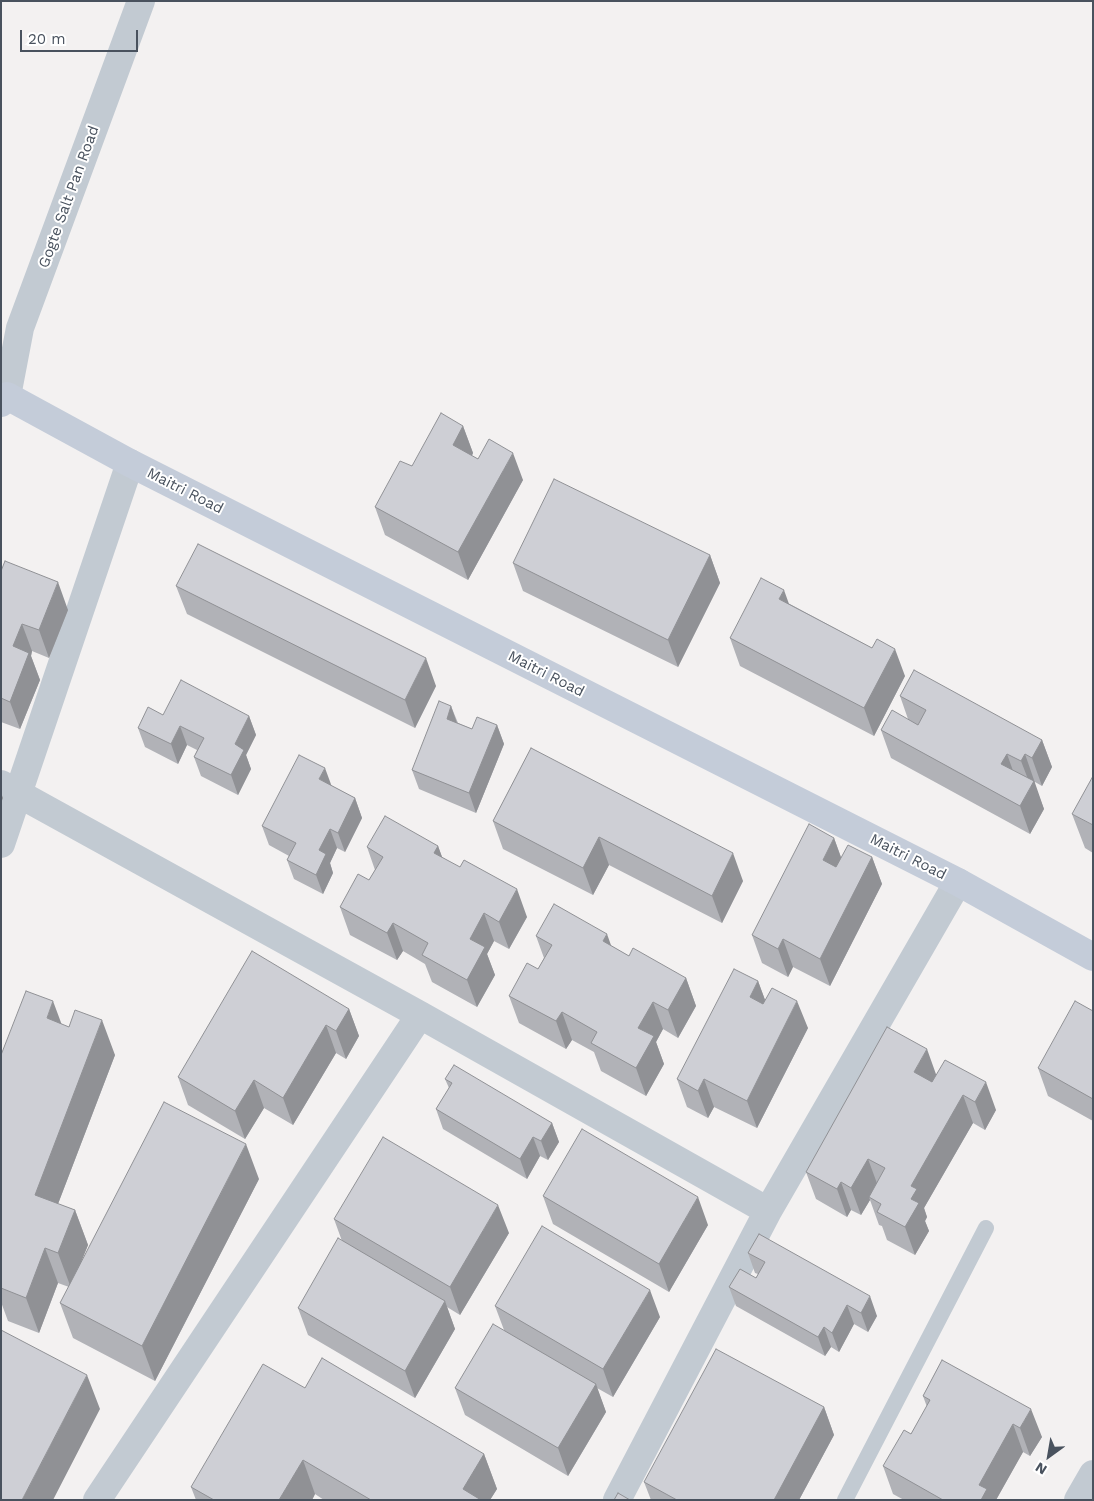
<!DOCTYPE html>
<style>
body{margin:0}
#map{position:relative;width:1094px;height:1501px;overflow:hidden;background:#f3f1f1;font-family:"Work Sans",sans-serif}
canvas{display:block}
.frame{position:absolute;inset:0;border:2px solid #49525e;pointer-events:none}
.north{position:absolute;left:1024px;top:1431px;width:50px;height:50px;-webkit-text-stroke:4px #fff;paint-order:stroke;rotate:212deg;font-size:14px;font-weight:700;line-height:20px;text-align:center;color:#49525e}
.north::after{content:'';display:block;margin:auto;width:18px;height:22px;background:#49525e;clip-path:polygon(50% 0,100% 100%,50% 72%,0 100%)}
.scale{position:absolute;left:20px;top:30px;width:118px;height:22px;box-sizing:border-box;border:2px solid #49525e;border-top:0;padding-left:6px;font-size:15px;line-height:18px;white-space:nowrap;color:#49525e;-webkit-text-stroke:4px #fff;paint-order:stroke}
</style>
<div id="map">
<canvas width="1094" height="1501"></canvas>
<div class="frame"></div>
<div class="north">N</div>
<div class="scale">20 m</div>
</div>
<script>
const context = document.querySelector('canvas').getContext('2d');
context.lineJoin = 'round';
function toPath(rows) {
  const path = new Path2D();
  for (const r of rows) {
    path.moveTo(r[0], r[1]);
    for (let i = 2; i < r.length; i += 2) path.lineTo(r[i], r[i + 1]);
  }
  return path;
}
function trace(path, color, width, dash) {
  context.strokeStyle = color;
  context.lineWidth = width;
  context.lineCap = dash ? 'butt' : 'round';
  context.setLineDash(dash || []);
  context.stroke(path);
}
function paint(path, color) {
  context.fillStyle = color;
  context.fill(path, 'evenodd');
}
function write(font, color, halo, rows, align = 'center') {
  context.font = font + ' "Work Sans",sans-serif';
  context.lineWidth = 4;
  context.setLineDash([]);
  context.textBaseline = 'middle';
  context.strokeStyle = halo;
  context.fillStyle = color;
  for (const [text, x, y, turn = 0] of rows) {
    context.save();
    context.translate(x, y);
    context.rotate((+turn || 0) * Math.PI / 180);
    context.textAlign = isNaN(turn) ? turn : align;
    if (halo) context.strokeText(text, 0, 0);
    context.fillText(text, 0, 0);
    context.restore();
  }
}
trace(toPath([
 [845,1500,986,1228]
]), '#c2cad2', 16);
trace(toPath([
 [7,396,20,328,141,1],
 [1,784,420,1015,768,1211],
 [1,844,130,463],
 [97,1500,420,1015],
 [617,1500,768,1211,958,882],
 [1078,1500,1093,1474]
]), '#c2cad2', 28);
trace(toPath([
 [1,403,7,396,130,463,958,882,1093,957]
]), '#c4ccd9', 28);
paint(toPath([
 [463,426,473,453,472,456,523,480,468,580,385,535,375,507,412,466],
 [710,555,720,583,678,667,523,591,513,563],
 [1,571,68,610,49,658,32,651,31,656,40,680,20,729,1,722],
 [176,586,436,686,415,728,187,614],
 [788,603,872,648,905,676,874,736,740,666,730,638],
 [900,696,1042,740,1052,767,1042,786,1035,782,1034,783,1044,809,1030,834,891,758,881,730,908,719],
 [451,706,458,723,472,729,497,725,504,744,476,813,419,789,412,770],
 [163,715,249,716,256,735,246,755,251,769,238,795,201,776,194,757,197,750,187,745,178,764,145,747,138,728],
 [531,748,743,881,722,923,609,865,593,895,503,849,493,821],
 [332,786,355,798,362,818,345,852,337,848,330,863,333,873,323,894,294,879,287,860,289,856,269,845,262,826],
 [1072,814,1093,825,1093,853,1085,848],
 [834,838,841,857,872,857,882,884,830,986,793,967,788,977,762,963,752,935],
 [438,846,442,857,527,917,509,949,494,941,487,954,495,975,477,1007,432,982,425,964,403,951,397,960,350,935,340,907,369,880,375,870,367,847],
 [536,936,611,946,629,956,686,978,696,1006,678,1038,663,1029,656,1042,664,1064,646,1096,601,1071,594,1052,572,1040,566,1049,519,1023,509,996,538,969,544,958],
 [758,981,765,1000,808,1028,757,1128,714,1107,708,1118,687,1107,677,1079],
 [349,1009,359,1036,346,1059,336,1053,293,1125,264,1108,245,1139,188,1105,178,1077],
 [1093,1011,1093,1121,1048,1096,1038,1068],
 [61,1024,115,1055,58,1204,75,1210,88,1245,78,1268,259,1179,155,1381,73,1338,60,1303,69,1287,58,1283,39,1333,8,1321,1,1302,1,1055],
 [936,1075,996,1110,985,1130,973,1123,924,1208,927,1217,925,1221,929,1231,915,1255,887,1240,882,1226,879,1225,870,1200,861,1215,851,1210,847,1217,816,1199,806,1172],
 [445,1079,552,1123,559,1142,548,1160,540,1156,527,1179,443,1129,436,1109,449,1088],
 [543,1196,708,1225,669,1292,553,1224],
 [334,1219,509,1233,460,1315,447,1307,455,1329,415,1398,308,1335,298,1308,342,1241],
 [748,1253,877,1316,868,1332,854,1324,839,1352,831,1347,825,1356,736,1306,729,1287,756,1278,758,1274,755,1273],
 [495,1306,660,1317,613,1397,597,1388,606,1412,568,1476,465,1415,455,1388,504,1330],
 [942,1360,1042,1437,1030,1456,1023,1452,996,1500,904,1500,893,1494,883,1466,911,1434,927,1407,923,1396],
 [305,1388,484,1454,497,1489,490,1500,324,1500,315,1494,312,1500,196,1500,191,1487],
 [824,1407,834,1435,799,1500,651,1500,644,1482]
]), '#b1b2b7');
paint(toPath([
 [463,426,473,453,463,473,453,445],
 [513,453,523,480,468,580,458,552],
 [710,555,720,583,678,667,668,640],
 [58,582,68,610,49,658,39,630],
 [784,590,794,618,779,599],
 [22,624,32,651,31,656,40,680,20,729,10,702,13,646],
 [895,649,905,676,874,736,864,708],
 [426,658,436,686,415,728,405,700],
 [451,706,458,726,447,719],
 [249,716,256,735,246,755,251,769,238,795,231,775,235,744],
 [497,725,504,744,476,813,469,793],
 [180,726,187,745,178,764,171,744],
 [1042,740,1052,767,1042,786,1032,758],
 [1007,754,1017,782,1001,764],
 [1025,754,1044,809,1030,834,1020,806,1031,787,1021,761],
 [325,768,332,787,319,779],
 [1,793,3,798,1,803],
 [355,798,362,818,345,852,338,833],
 [330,829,337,848,330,863,333,873,323,894,316,875,319,850],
 [599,837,609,865,593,895,583,868],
 [834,838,844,866,833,887,823,860],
 [438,846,448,873,434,853],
 [733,853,743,881,722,923,712,896],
 [872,857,882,884,830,986,820,959],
 [517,889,527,917,509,949,499,922],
 [484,913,494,941,487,954,495,975,477,1007,467,980,470,939],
 [393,923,403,951,397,960,387,933],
 [607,934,617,962,603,941],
 [783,939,793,967,788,977,778,949],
 [686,978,696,1006,678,1038,668,1010],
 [758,981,768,1008,750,997],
 [53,1001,66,1036,47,1018],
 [797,1001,808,1028,757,1128,747,1101],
 [653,1002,663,1029,656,1042,664,1064,646,1096,636,1068,638,1028],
 [349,1009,359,1036,346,1059,336,1031],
 [562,1012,572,1040,566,1049,556,1021],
 [102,1020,115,1055,48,1230,35,1195],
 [326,1025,336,1053,293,1125,283,1098],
 [927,1049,937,1077,924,1099,914,1072],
 [704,1079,714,1107,708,1118,698,1091],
 [254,1080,264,1108,245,1139,235,1111],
 [986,1082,996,1110,985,1130,975,1102],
 [963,1095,973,1123,924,1208,927,1217,925,1221,929,1231,915,1255,905,1227,911,1186],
 [552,1123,559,1142,548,1160,541,1141],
 [533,1137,540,1156,527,1179,520,1159],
 [246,1144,259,1179,155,1381,142,1346],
 [868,1159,878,1186,869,1197,870,1200,861,1215,851,1188],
 [841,1182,851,1210,847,1217,837,1189],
 [698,1197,708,1225,669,1292,659,1264],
 [498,1205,509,1233,460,1315,450,1287],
 [75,1210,88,1245,71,1288,58,1253],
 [45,1248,58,1283,39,1333,26,1298],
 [650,1290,660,1317,613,1397,603,1369],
 [870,1296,877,1316,868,1332,861,1313],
 [445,1301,455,1329,415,1398,405,1371],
 [847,1305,854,1324,839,1352,832,1333],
 [824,1327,831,1347,825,1356,818,1337],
 [87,1375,100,1409,53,1500,22,1500],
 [596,1384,606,1412,568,1476,558,1448],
 [824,1407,834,1435,799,1500,774,1500],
 [1031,1409,1042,1437,1030,1456,1020,1428],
 [1013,1424,1023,1452,996,1500,981,1500,979,1485],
 [484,1454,497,1489,490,1500,467,1500,463,1489],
 [303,1460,315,1494,312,1500,279,1500]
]), '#909195');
const building = toPath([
 [441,413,463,426,453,445,478,459,489,439,513,453,458,552,375,507,400,461,412,466,441,413],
 [554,479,710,555,668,640,513,563,554,479],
 [198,544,426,658,405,700,176,586,198,544],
 [5,561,58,582,39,630,22,624,13,646,29,653,10,702,1,698,1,571,5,561],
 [761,578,784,590,779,599,872,648,877,639,895,649,864,708,730,638,761,578],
 [914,670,1042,740,1032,758,1025,754,1021,761,1007,754,1001,764,1034,781,1020,806,881,730,892,710,918,725,926,710,900,696,914,670],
 [181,680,249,716,235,744,244,750,231,775,194,757,204,738,180,726,171,744,138,728,148,707,163,715,181,680],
 [439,701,451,706,447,719,472,729,477,717,497,725,469,793,412,770,439,701],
 [531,748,733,853,712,896,599,837,583,868,493,821,531,748],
 [299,755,325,768,319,779,355,798,338,833,330,829,319,850,326,854,316,875,287,860,296,843,262,826,299,755],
 [1093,776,1093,825,1072,814,1093,776],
 [385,816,438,846,434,853,460,867,464,860,517,889,499,922,484,913,470,939,485,947,467,980,422,955,428,943,393,923,387,933,340,907,358,874,369,880,383,857,367,847,385,816],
 [809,824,834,838,823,860,836,867,848,845,872,857,820,959,783,939,778,949,752,935,809,824],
 [554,904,607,934,603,941,629,956,633,948,686,978,668,1010,653,1002,638,1028,654,1036,636,1068,591,1043,597,1032,562,1012,556,1021,509,996,527,963,538,969,552,945,536,936,554,904],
 [252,951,349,1009,336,1031,326,1025,283,1098,254,1080,235,1111,178,1077,252,951],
 [734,969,758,981,750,997,763,1004,772,988,797,1001,747,1101,704,1079,698,1091,677,1079,734,969],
 [26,991,53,1001,47,1018,69,1027,75,1010,102,1020,35,1195,75,1210,58,1253,45,1248,26,1298,1,1288,1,1055,26,991],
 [1075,1001,1093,1011,1093,1099,1038,1068,1075,1001],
 [887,1027,927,1049,914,1072,932,1082,945,1060,986,1082,975,1102,963,1095,911,1186,917,1189,911,1199,919,1203,905,1227,877,1212,881,1204,869,1197,885,1168,868,1159,851,1188,841,1182,837,1189,806,1172,887,1027],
 [454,1065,552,1123,541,1141,533,1137,520,1159,436,1109,452,1083,445,1079,454,1065],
 [164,1102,246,1144,142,1346,60,1303,164,1102],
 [582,1129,698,1197,659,1264,543,1196,582,1129],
 [383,1137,498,1205,450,1287,334,1219,383,1137],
 [542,1226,650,1290,603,1369,495,1306,542,1226],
 [759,1234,870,1296,861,1313,847,1305,832,1333,824,1327,818,1337,729,1287,740,1269,756,1278,765,1262,748,1253,759,1234],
 [338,1238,445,1301,405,1371,298,1308,338,1238],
 [493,1324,596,1384,558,1448,455,1388,493,1324],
 [1,1330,87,1375,22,1500,1,1500,1,1330],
 [716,1349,824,1407,774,1500,677,1500,644,1482,716,1349],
 [322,1358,484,1454,463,1489,481,1500,371,1500,303,1460,279,1500,214,1500,191,1487,263,1364,305,1388,322,1358],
 [942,1360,1031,1409,1020,1428,1013,1424,979,1485,987,1489,981,1500,943,1500,883,1466,904,1430,911,1434,930,1400,923,1396,942,1360],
 [618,1493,630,1500,614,1500,618,1493]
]);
paint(building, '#cecfd5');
trace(building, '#909195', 1);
write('15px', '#49525e', '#fff', [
 ["Gogte Salt Pan Road",69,197,-70],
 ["Maitri Road",185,491,27],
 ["Maitri Road",546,674,27],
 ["Maitri Road",908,857,27]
]);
</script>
